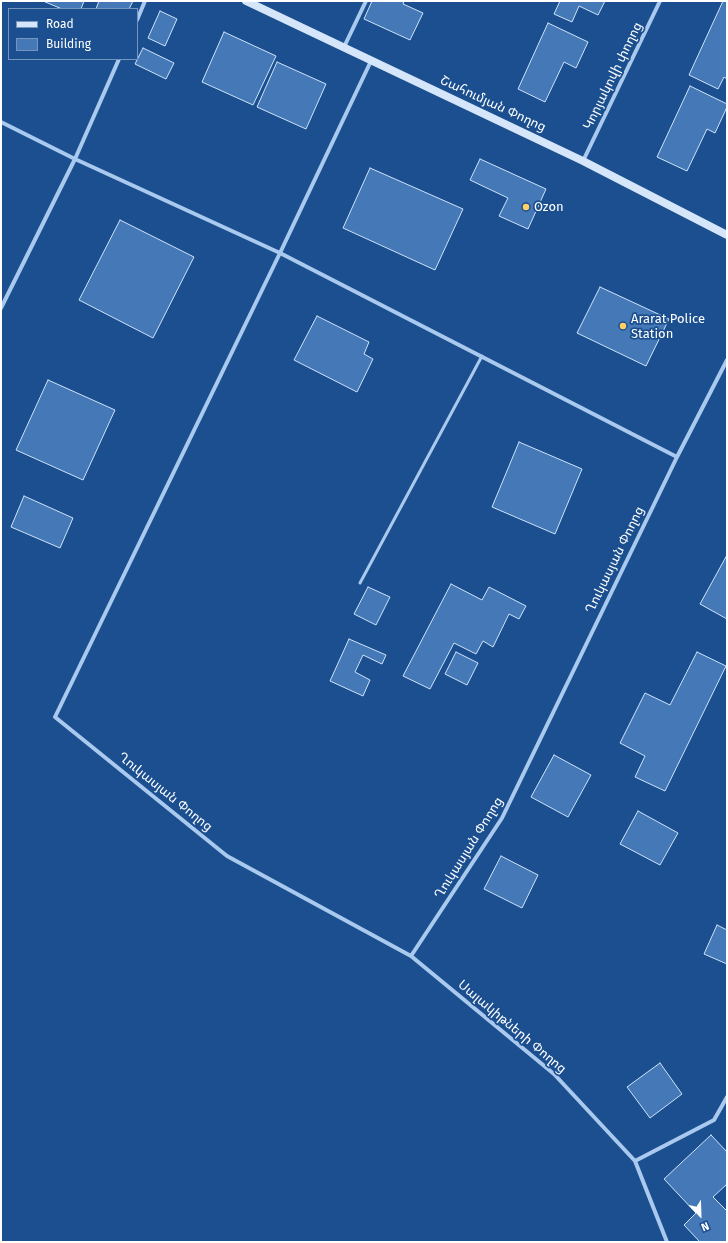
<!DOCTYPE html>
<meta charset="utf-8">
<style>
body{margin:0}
#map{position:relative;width:728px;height:1243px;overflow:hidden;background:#1b4f8f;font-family:"Fira Sans",sans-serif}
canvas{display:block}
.frame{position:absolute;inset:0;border:2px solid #fff;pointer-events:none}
.legend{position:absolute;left:8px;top:8px;width:130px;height:52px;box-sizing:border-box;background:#1b4f8f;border:1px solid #7695bc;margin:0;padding:5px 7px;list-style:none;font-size:12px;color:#fff}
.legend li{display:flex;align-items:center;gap:8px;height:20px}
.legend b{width:20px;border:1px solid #7695bc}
.north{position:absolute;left:680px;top:1195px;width:40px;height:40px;-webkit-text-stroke:3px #1b4f8f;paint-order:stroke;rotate:157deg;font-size:11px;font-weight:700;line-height:16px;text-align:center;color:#fff}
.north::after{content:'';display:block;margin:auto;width:14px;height:18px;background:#fff;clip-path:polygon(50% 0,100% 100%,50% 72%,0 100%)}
</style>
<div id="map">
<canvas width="728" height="1243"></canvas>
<div class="frame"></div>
<ul class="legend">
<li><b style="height:5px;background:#d6e6fa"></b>Road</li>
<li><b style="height:11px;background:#4478b7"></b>Building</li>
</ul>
<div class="north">N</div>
</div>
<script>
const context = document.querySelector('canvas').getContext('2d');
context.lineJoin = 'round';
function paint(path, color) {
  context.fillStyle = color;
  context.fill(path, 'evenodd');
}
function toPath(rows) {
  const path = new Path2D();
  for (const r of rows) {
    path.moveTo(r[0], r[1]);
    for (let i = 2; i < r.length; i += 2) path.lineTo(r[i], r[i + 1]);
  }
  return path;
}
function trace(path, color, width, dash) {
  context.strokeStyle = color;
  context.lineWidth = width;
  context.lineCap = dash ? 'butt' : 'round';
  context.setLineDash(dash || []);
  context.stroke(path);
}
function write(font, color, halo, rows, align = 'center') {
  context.font = font + ' "Fira Sans","Noto Sans Armenian",sans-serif';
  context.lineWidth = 3.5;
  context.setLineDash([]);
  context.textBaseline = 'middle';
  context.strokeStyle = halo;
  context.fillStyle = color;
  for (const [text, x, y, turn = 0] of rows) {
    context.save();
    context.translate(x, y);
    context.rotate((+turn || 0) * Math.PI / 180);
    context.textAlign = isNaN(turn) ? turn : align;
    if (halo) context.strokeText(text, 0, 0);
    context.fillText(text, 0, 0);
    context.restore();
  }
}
const building = toPath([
 [43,1,84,1,81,9,62,9,43,1],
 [99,1,133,1,129,9,96,9,99,1],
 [372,1,404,1,403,4,423,13,410,40,364,19,372,1],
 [560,1,605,1,598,15,579,6,572,22,554,14,560,1],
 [723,1,727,1,727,79,724,77,718,89,689,75,723,1],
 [160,11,177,19,165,46,148,38,160,11],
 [548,23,588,42,576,68,564,62,545,102,518,89,548,23],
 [224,32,276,56,253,105,202,82,224,32],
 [143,48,174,63,166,79,135,64,143,48],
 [277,62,326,84,306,129,257,107,277,62],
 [690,86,727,104,727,107,715,133,707,129,687,171,657,157,690,86],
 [480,159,546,189,528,229,499,216,508,198,470,180,480,159],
 [370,168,463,209,435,270,343,228,370,168],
 [120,220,194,257,153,338,79,300,120,220],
 [600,287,669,319,646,366,577,333,600,287],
 [317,316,369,342,364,354,373,359,357,392,294,360,317,316],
 [48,380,115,410,83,480,16,450,48,380],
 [519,442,582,469,555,534,492,507,519,442],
 [24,496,73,518,60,548,11,527,24,496],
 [727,555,727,619,700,604,727,555],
 [451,584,482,600,489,587,526,606,519,619,509,614,493,647,483,641,476,654,454,643,430,689,403,676,451,584],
 [368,587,390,597,376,625,354,614,368,587],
 [349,639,386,655,382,664,363,655,355,672,370,680,363,696,330,681,349,639],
 [456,652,478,663,467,685,445,674,456,652],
 [697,652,726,666,665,791,635,777,645,756,620,743,645,693,670,705,697,652],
 [554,755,591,775,568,817,531,797,554,755],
 [638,811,678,833,660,865,620,844,638,811],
 [501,856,538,875,522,908,484,889,501,856],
 [717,925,727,930,727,964,704,954,717,925],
 [660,1063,682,1094,650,1118,627,1087,660,1063],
 [711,1135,727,1152,727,1184,713,1197,727,1211,727,1242,700,1242,684,1225,696,1213,664,1179,711,1135]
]);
paint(building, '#4478b7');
trace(building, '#cfe3fa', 1);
trace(toPath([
 [360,583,482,356]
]), '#a9c9ee', 3);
trace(toPath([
 [137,20,145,1],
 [344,47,366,1],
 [371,61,280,253,55,717,227,856,411,956,502,818,677,457,727,360],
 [1,122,75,159,280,253,677,457],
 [583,161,660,1],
 [1,308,75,159,119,59],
 [411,956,554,1074,635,1161,667,1242],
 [635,1161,714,1120,727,1097]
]), '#a9c9ee', 4);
trace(toPath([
 [246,1,583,161,727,235]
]), '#d6e6fa', 8);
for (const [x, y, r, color] of [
 [526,207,4,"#ffd166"],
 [623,326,4,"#ffd166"]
]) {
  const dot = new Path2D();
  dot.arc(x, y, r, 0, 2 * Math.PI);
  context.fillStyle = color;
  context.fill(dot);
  trace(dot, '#1b4f8f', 1.5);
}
write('13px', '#fff', '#1b4f8f', [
 ["Կորյակովի փողոց",613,76,-64],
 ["Շահումյան Փողոց",493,104,25],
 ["Ղուկասյան Փողոց",615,560,-64],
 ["Ղուկասյան Փողոց",165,792,39],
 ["Ղուկասյան Փողոց",469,848,-58],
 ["Սալակիթների Փողոց",512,1027,40]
]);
write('13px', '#fff', '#1b4f8f', [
 ["Ozon",534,207],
 ["Ararat Police",631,319],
 ["Station",631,334]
], 'left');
</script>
